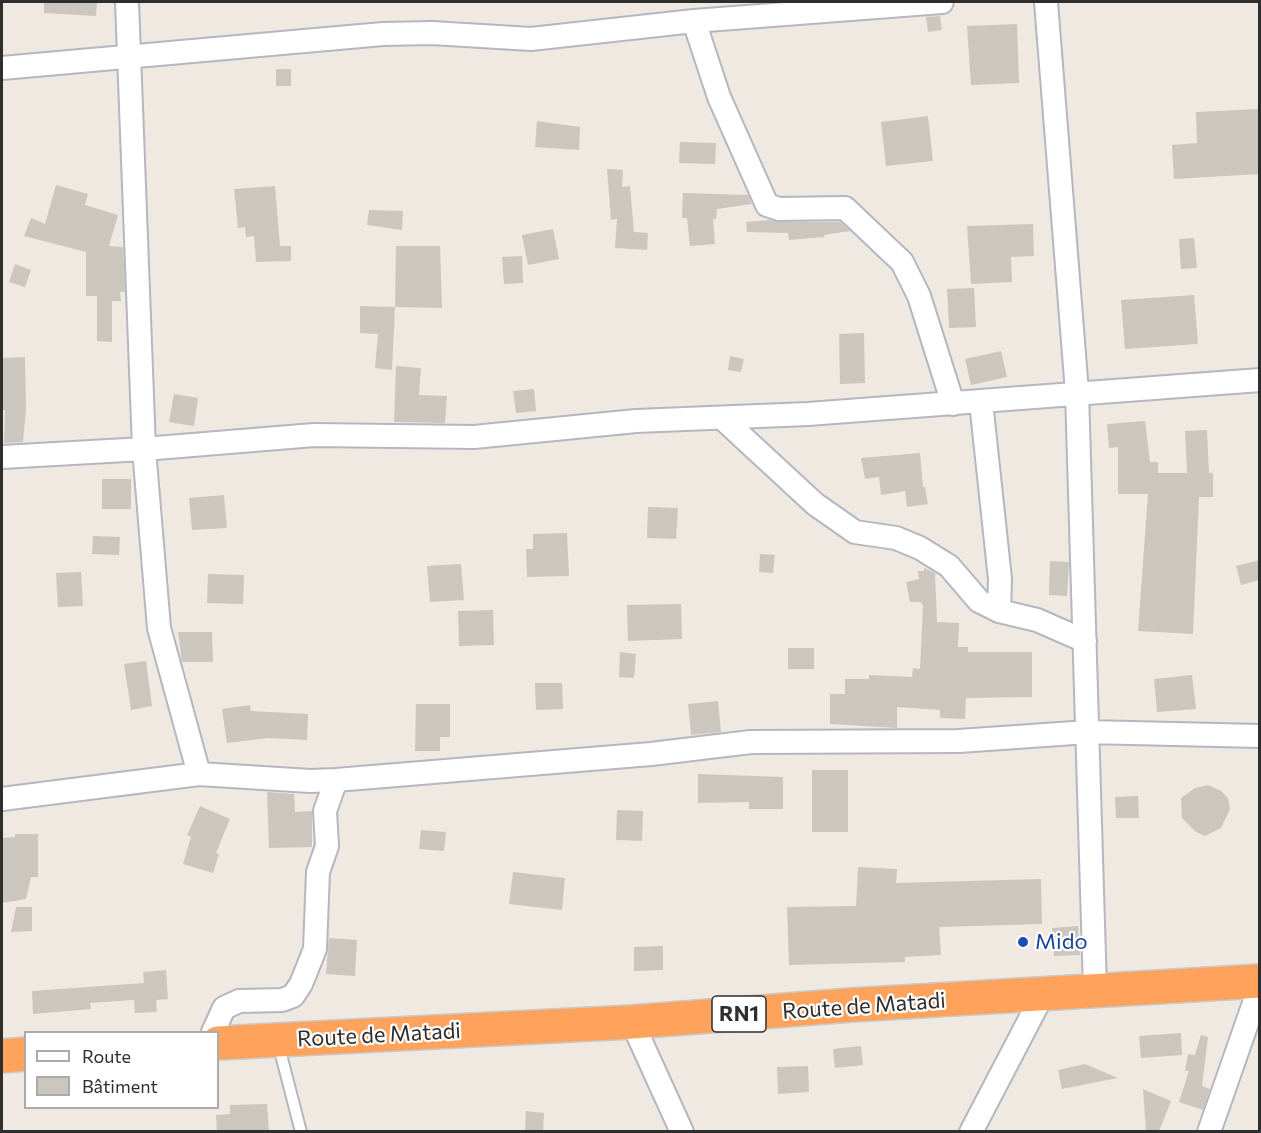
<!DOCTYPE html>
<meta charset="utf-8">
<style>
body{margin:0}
#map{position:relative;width:1261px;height:1133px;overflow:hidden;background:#efe9e1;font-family:Commissioner,sans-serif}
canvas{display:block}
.frame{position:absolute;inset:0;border:3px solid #2e2e2e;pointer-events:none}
.legend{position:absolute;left:24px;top:1031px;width:195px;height:78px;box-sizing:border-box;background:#fff;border:2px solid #ababab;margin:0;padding:8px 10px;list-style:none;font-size:18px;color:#2e2e2e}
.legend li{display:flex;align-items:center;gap:12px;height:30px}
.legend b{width:30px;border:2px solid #ababab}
</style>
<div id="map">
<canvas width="1261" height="1133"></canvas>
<div class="frame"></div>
<ul class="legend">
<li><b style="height:8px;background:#fff"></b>Route</li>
<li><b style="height:16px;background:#cbc7bf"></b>Bâtiment</li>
</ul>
</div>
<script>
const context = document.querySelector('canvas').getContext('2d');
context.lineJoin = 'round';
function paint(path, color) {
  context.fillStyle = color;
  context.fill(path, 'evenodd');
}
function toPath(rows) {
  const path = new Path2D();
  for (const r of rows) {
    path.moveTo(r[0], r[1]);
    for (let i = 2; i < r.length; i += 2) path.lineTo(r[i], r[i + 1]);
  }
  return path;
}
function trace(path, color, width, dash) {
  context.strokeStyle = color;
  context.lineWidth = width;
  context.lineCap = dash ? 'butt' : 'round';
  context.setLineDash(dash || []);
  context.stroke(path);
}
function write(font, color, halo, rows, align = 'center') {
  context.font = font + ' Commissioner,sans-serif';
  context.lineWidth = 4.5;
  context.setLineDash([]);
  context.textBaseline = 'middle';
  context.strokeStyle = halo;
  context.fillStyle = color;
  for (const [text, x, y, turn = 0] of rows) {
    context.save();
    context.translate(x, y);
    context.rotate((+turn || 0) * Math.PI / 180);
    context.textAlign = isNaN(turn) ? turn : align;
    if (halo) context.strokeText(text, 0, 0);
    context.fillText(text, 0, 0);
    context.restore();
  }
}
paint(toPath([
 [44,2,97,2,96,16,44,13],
 [940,16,942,30,928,32,926,17],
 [1017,24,1019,83,971,85,967,26],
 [276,69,291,69,291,86,276,86],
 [1260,109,1260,174,1174,179,1172,145,1197,143,1196,112],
 [928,116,933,161,886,166,881,122],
 [537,121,580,127,579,150,535,147],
 [680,142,716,143,715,164,679,163],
 [607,169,623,170,622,187,630,186,634,232,648,233,647,250,615,248,617,219,611,220],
 [56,185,88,194,85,205,118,215,109,246,123,247,125,292,120,292,121,301,112,301,112,342,97,341,97,296,86,296,86,252,24,236,31,218,45,224],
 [275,186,280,246,291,246,291,261,256,262,254,236,246,237,245,227,238,228,234,189],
 [683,193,748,195,752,204,717,209,716,219,713,219,715,244,690,246,687,218,682,218],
 [369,210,403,211,402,230,367,225],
 [769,220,779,222,840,222,850,231,824,235,825,237,789,240,788,233,747,232,746,222],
 [1033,224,1034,256,1011,257,1012,282,971,284,967,226],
 [553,229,559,259,528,265,522,235],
 [1194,238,1197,268,1181,269,1179,239],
 [396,246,440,246,442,308,395,307],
 [522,256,523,283,504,284,502,257],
 [15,264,31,270,25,287,9,282],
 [974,288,976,327,949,328,947,289],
 [1194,295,1198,344,1125,349,1121,300],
 [360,306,395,307,392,370,375,368,378,334,360,333],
 [864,333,865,383,840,384,839,334],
 [1001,351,1007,377,971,385,965,359],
 [730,356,744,359,741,372,728,370],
 [25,357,26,409,23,442,4,443,5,410,2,410,2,358],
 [396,366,421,368,419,395,447,396,445,423,394,422],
 [534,389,536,411,516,413,513,391],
 [174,394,198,398,194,426,169,422],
 [1145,421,1150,462,1158,462,1158,473,1187,473,1185,431,1207,430,1209,473,1213,473,1213,497,1199,497,1193,634,1138,631,1148,494,1118,494,1118,447,1109,448,1107,424],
 [920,453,923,487,925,487,928,504,907,507,905,491,881,495,879,477,865,479,861,458],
 [102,479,131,479,131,509,102,509],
 [224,495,227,528,192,530,189,498],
 [648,507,678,508,676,539,647,538],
 [567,533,569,576,527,577,526,549,533,549,533,534],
 [93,536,120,537,119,555,92,554],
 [760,554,775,555,773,573,759,572],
 [1260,560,1260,580,1241,585,1236,566],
 [1050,561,1069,562,1067,596,1049,595],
 [461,564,464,600,430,602,427,566],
 [924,568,935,573,937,622,959,623,958,647,968,647,968,652,1032,652,1032,697,966,698,965,719,940,718,940,710,897,707,897,728,830,724,830,694,845,694,845,679,869,679,869,675,912,677,913,668,920,669,923,605,920,602,910,602,906,582,919,579,918,571,924,571],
 [81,572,83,606,58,607,56,573],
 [208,574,244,575,243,604,207,603],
 [681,604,682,639,628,641,627,605],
 [493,610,494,645,459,646,458,611],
 [178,632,212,632,213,662,182,662],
 [788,648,814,648,814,669,788,669],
 [620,652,636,654,634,678,619,677],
 [146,661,152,706,131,710,124,664],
 [1192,675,1196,709,1157,712,1154,679],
 [535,683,562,683,563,709,536,710],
 [718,701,721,732,691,735,688,704],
 [416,704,450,704,450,737,440,737,440,751,415,751],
 [250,705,251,711,308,714,307,740,268,738,227,743,222,709],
 [812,770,848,770,848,832,812,832],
 [698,774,783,777,783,809,749,809,749,802,698,803],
 [1208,785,1221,791,1228,798,1230,809,1221,828,1205,836,1196,832,1182,818,1181,798,1195,788],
 [267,792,294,794,295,812,312,811,312,847,269,848],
 [1138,796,1139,818,1116,818,1115,797],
 [200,806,230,819,216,853,219,854,213,873,183,864,191,837,187,835],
 [617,810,643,811,642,841,616,840],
 [421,830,446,832,444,851,419,849],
 [15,834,38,834,38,877,31,877,26,899,2,903,2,838,15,837],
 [858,867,897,869,896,883,1041,879,1042,924,939,927,941,955,905,957,905,962,789,965,787,907,856,906],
 [513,872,565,878,562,910,509,904],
 [16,907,32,907,32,931,11,932],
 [1078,926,1080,955,1054,956,1052,928],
 [329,938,357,940,355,976,326,974],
 [663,946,663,970,634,971,634,947],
 [166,970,168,999,156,1000,157,1012,135,1013,134,1000,90,1003,91,1009,33,1014,32,991,144,983,143,972],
 [1181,1033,1182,1055,1141,1058,1139,1036],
 [1201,1035,1208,1037,1202,1086,1210,1089,1203,1110,1179,1102,1189,1071,1185,1071,1188,1054,1195,1055],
 [861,1046,863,1065,835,1068,833,1049],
 [1085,1064,1118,1078,1062,1089,1058,1070],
 [808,1066,809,1092,778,1094,777,1067],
 [1143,1089,1171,1101,1159,1131,1146,1131],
 [267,1104,269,1131,217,1131,216,1115,230,1114,230,1105],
 [526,1111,544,1113,543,1131,525,1131]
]), '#cbc7bf');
const lane = toPath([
 [278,1043,301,1132]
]);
const street = toPath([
 [127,2,144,449,159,628,199,774],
 [1046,2,1077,392,1095,990],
 [694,21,719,97,767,205,779,209,845,208,902,262,919,296,953,404],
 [2,68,383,34,432,33,531,39,694,21,942,2],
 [981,402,1000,579,999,611,1037,620,1085,641],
 [722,418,815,504,855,532,896,538,920,548,949,566,979,601,999,611],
 [2,457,144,449,314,435,474,437,636,421,808,414,1260,380],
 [2,799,199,774,310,781,336,780,651,754,751,742,959,741,1088,732,1260,736],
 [632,1022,682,1132],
 [213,1032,224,1008,239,1001,282,1000,293,996,301,984,315,949,318,872,327,846,325,811,336,780],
 [971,1132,1042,996],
 [1209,1132,1260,986]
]);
const highway = toPath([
 [218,1043,632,1022,851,1005,1260,981],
 [2,1056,26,1054]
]);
trace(lane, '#b4b7c1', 14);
trace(street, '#b4b7c1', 26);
trace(highway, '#c9c9c9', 36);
trace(lane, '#fff', 10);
trace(street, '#fff', 22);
trace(highway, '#ffa35c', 33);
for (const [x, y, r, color] of [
 [1023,942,6,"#1a4fb4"]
]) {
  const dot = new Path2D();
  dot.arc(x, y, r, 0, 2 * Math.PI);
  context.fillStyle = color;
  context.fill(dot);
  trace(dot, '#fff', 2);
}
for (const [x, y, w] of [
 [739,1014,54]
]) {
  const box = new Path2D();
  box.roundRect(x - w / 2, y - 18, w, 36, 4.5);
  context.fillStyle = '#fff';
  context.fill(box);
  trace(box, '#2e2e2e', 1.5);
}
write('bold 21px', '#2e2e2e', null, [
 ["RN1",739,1014]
]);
write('22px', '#164399', '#fff', [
 ["Mido",1035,942]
], 'left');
write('22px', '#2e2e2e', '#fff', [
 ["Route de Matadi",864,1006,-4],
 ["Route de Matadi",379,1035,-3]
]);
</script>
